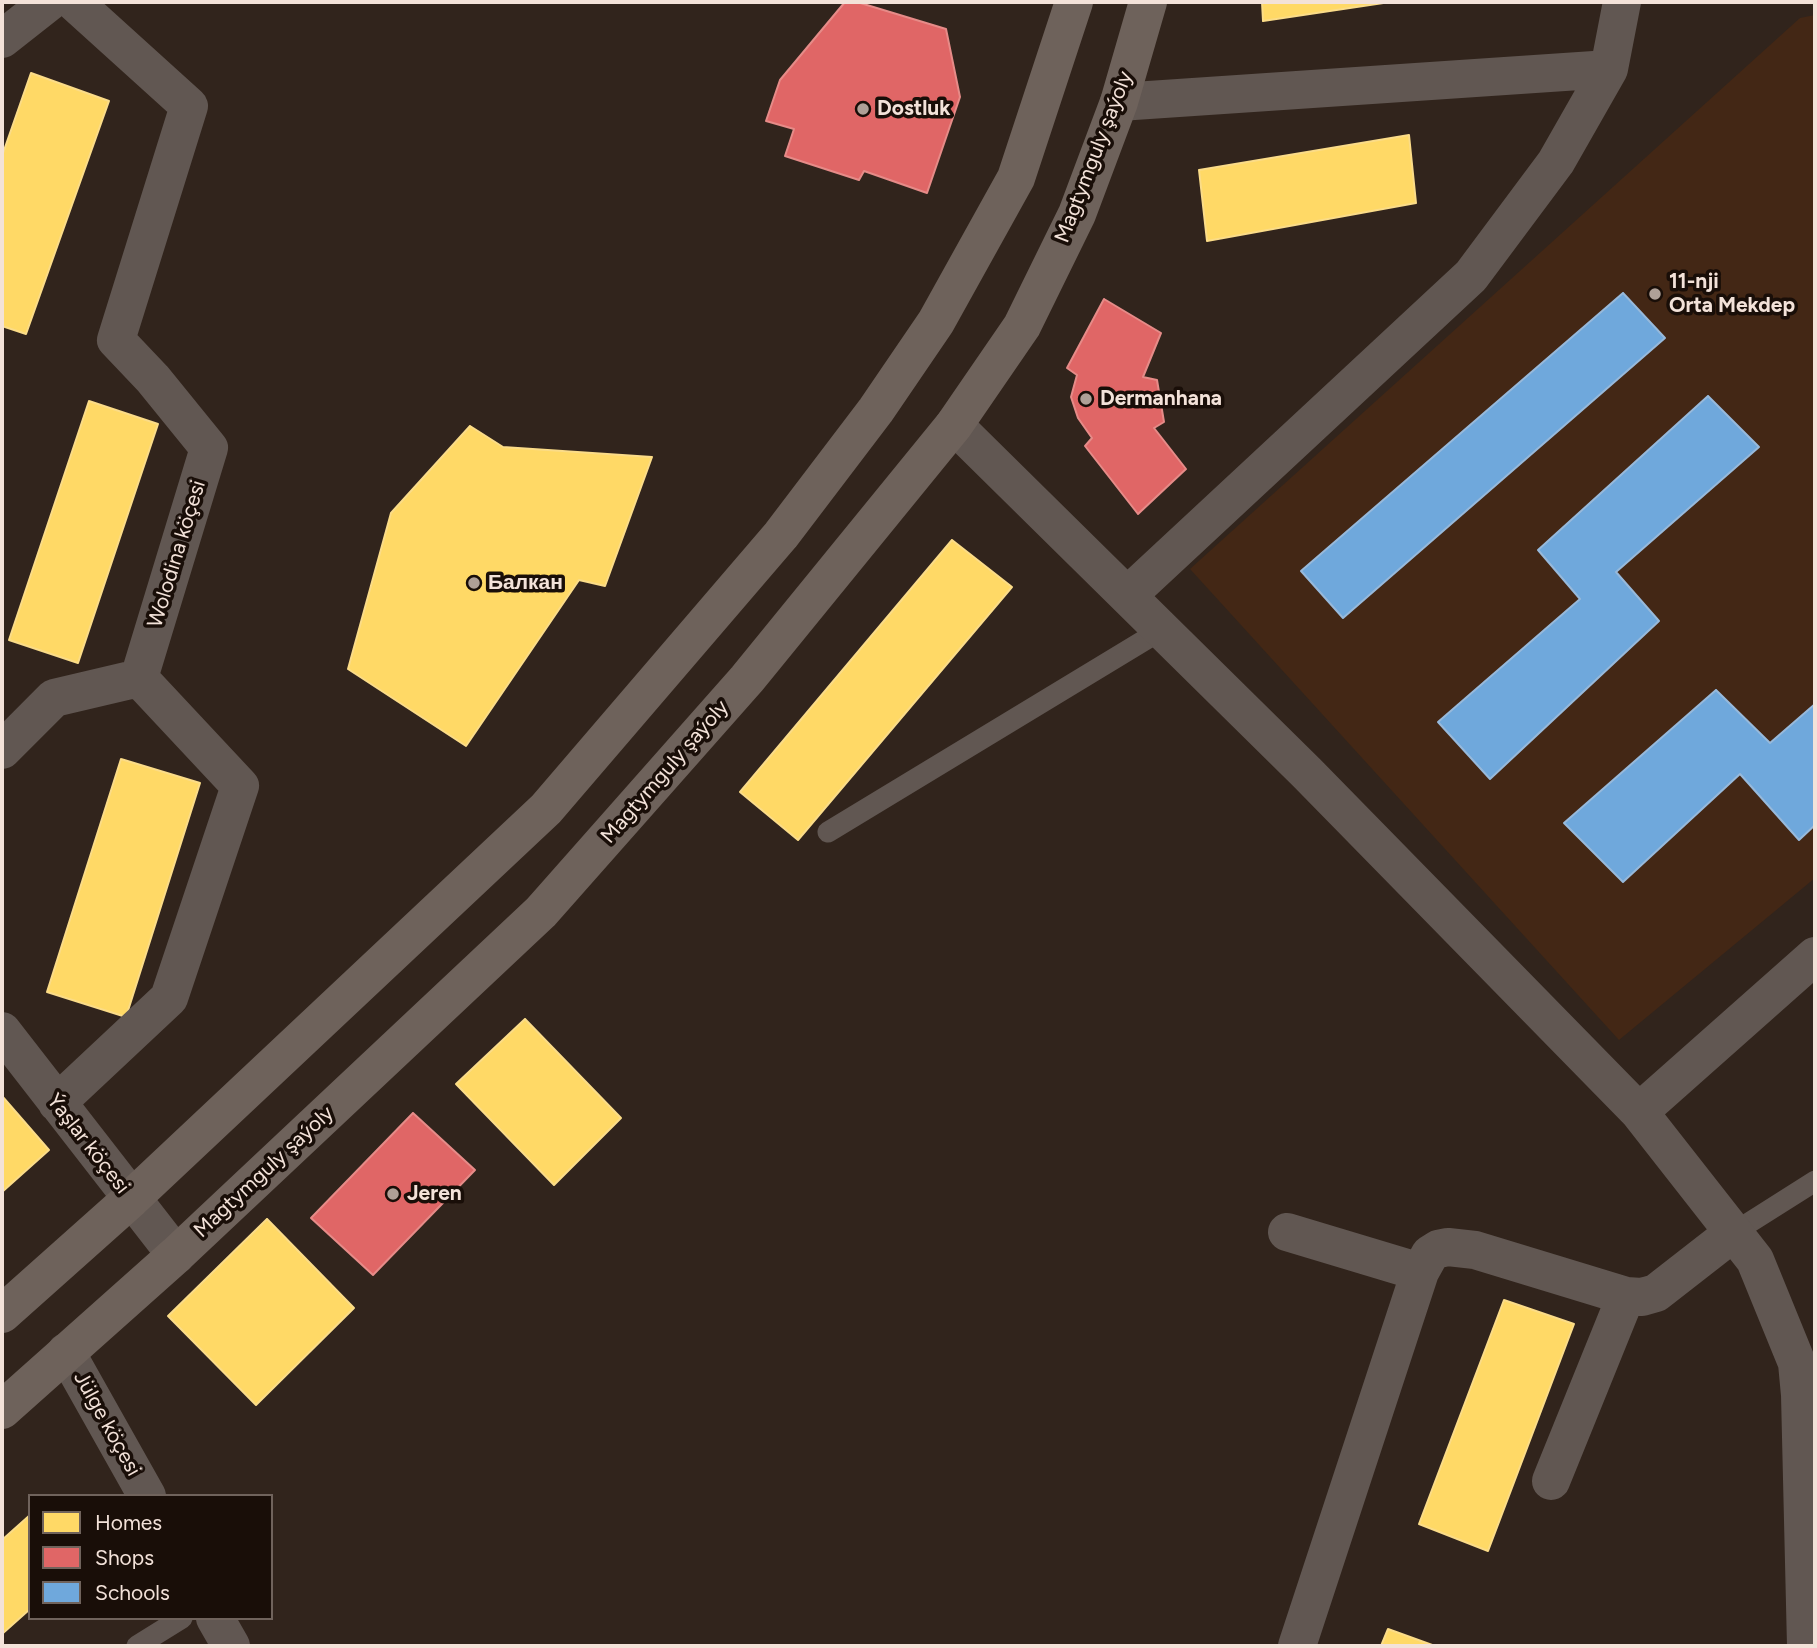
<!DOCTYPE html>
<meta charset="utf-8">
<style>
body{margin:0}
#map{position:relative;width:1817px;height:1648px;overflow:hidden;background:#31241c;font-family:Figtree,sans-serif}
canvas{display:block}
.frame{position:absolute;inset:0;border:4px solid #f3e2d9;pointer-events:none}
.legend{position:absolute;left:28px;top:1494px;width:245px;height:126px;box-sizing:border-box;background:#190e08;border:2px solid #70635c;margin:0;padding:9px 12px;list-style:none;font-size:21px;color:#f3e2d9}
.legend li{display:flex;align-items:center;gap:14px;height:35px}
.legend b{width:35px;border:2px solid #70635c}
</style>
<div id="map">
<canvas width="1817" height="1648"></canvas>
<div class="frame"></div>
<ul class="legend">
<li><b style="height:19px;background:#ffd966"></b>Homes</li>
<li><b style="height:19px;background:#e06666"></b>Shops</li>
<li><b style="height:19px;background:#6fa8dc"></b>Schools</li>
</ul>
</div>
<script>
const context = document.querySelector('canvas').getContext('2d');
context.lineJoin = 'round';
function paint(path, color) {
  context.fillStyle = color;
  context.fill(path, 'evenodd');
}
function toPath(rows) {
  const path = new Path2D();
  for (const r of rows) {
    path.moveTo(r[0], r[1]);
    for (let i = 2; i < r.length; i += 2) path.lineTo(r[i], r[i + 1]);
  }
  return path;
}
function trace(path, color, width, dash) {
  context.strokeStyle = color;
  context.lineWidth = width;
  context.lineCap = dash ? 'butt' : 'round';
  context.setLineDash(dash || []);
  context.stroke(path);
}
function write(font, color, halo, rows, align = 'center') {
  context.font = font + ' Figtree,sans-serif';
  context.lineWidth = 7;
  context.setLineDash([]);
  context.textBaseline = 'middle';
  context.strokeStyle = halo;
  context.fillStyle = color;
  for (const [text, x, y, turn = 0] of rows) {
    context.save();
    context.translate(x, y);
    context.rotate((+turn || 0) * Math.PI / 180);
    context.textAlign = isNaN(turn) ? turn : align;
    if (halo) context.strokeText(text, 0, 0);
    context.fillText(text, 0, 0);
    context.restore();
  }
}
paint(toPath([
 [1815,15,1815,878,1619,1040,1190,569,1800,18]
]), '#432715');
const homes = toPath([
 [1262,2,1390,2,1263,21,1262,2],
 [31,73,109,101,26,334,2,326,2,156,31,73],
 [1409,135,1416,203,1207,241,1199,170,1409,135],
 [89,401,158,424,78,663,9,640,89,401],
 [470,426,503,447,652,457,605,586,579,580,466,746,348,669,391,513,470,426],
 [952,540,1012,587,798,840,740,792,952,540],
 [121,759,200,783,126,1017,47,992,121,759],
 [525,1019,621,1118,554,1185,456,1084,525,1019],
 [2,1096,49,1150,2,1192,2,1096],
 [267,1219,354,1308,256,1405,168,1316,267,1219],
 [1504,1300,1574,1324,1488,1551,1419,1524,1504,1300],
 [30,1515,30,1609,2,1634,2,1540,30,1515],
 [1388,1629,1435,1646,1381,1646,1388,1629]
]);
paint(homes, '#ffd966');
trace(homes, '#fbdc88', 2);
const shops = toPath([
 [845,2,857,2,946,29,960,97,927,193,864,171,859,180,785,156,794,129,766,121,780,80,845,2],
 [1104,299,1161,333,1143,377,1157,380,1164,422,1154,428,1186,469,1138,514,1085,446,1092,438,1078,418,1071,397,1077,375,1067,368,1104,299],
 [413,1113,475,1170,373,1275,311,1218,413,1113]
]);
paint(shops, '#e06666');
trace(shops, '#e68b88', 2);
const schools = toPath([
 [1623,293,1665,338,1343,618,1301,571,1623,293],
 [1708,396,1759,447,1616,572,1659,621,1490,779,1438,722,1580,599,1538,550,1708,396],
 [1716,690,1770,743,1815,704,1815,825,1799,840,1740,774,1623,882,1564,823,1716,690]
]);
paint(schools, '#6fa8dc');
trace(schools, '#97b9db', 2);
trace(toPath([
 [828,832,1163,629],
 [1733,1233,1815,1181],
 [137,1646,182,1618]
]), '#615752', 21);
trace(toPath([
 [2,39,49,2],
 [1119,102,1609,69],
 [954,425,1307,773,1639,1112,1755,1260,1797,1363,1800,1395,1806,1646],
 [1128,595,1471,276,1556,162,1609,69,1622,2],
 [2,750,54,698,139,678],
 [2,1031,176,1255],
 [57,1103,169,998,240,786,139,678,209,448,153,379,116,340,189,106,74,2],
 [1639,1112,1815,956],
 [1287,1232,1420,1272,1430,1254,1438,1249,1448,1247,1475,1250,1626,1296,1642,1297,1656,1293,1733,1233],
 [66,1352,147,1496],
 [1551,1481,1626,1296],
 [215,1618,231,1646],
 [1297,1646,1420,1272]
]), '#615752', 38);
trace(toPath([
 [2,1314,131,1199,546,809,781,535,876,410,936,322,1016,178,1074,2],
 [2,1410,176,1255,541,912,747,679,954,425,1022,326,1077,214,1119,102,1148,2]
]), '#6e625b', 38);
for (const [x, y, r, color] of [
 [863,109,7,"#afa097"],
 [1655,294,7,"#afa097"],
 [1086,399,7,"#afa097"],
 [474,583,7,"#afa097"],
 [393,1194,7,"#afa097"]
]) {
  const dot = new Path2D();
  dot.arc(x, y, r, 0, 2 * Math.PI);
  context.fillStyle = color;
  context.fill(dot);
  trace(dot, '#190e08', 2.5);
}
write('bold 21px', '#f3e2d9', '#190e08', [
 ["Dostluk",877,109],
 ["11-nji",1669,282],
 ["Orta Mekdep",1669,306],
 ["Dermanhana",1100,399],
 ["Балкан",488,583],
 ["Jeren",407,1194]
], 'left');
write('21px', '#f3e2d9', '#190e08', [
 ["Magtymguly şaýoly",1094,157,-69],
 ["Wolodina köçesi",177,554,-73],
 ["Magtymguly şaýoly",665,772,-49],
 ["Ýaşlar köçesi",88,1144,52],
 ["Magtymguly şaýoly",264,1172,-43],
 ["Jülge köçesi",107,1424,61]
]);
</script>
